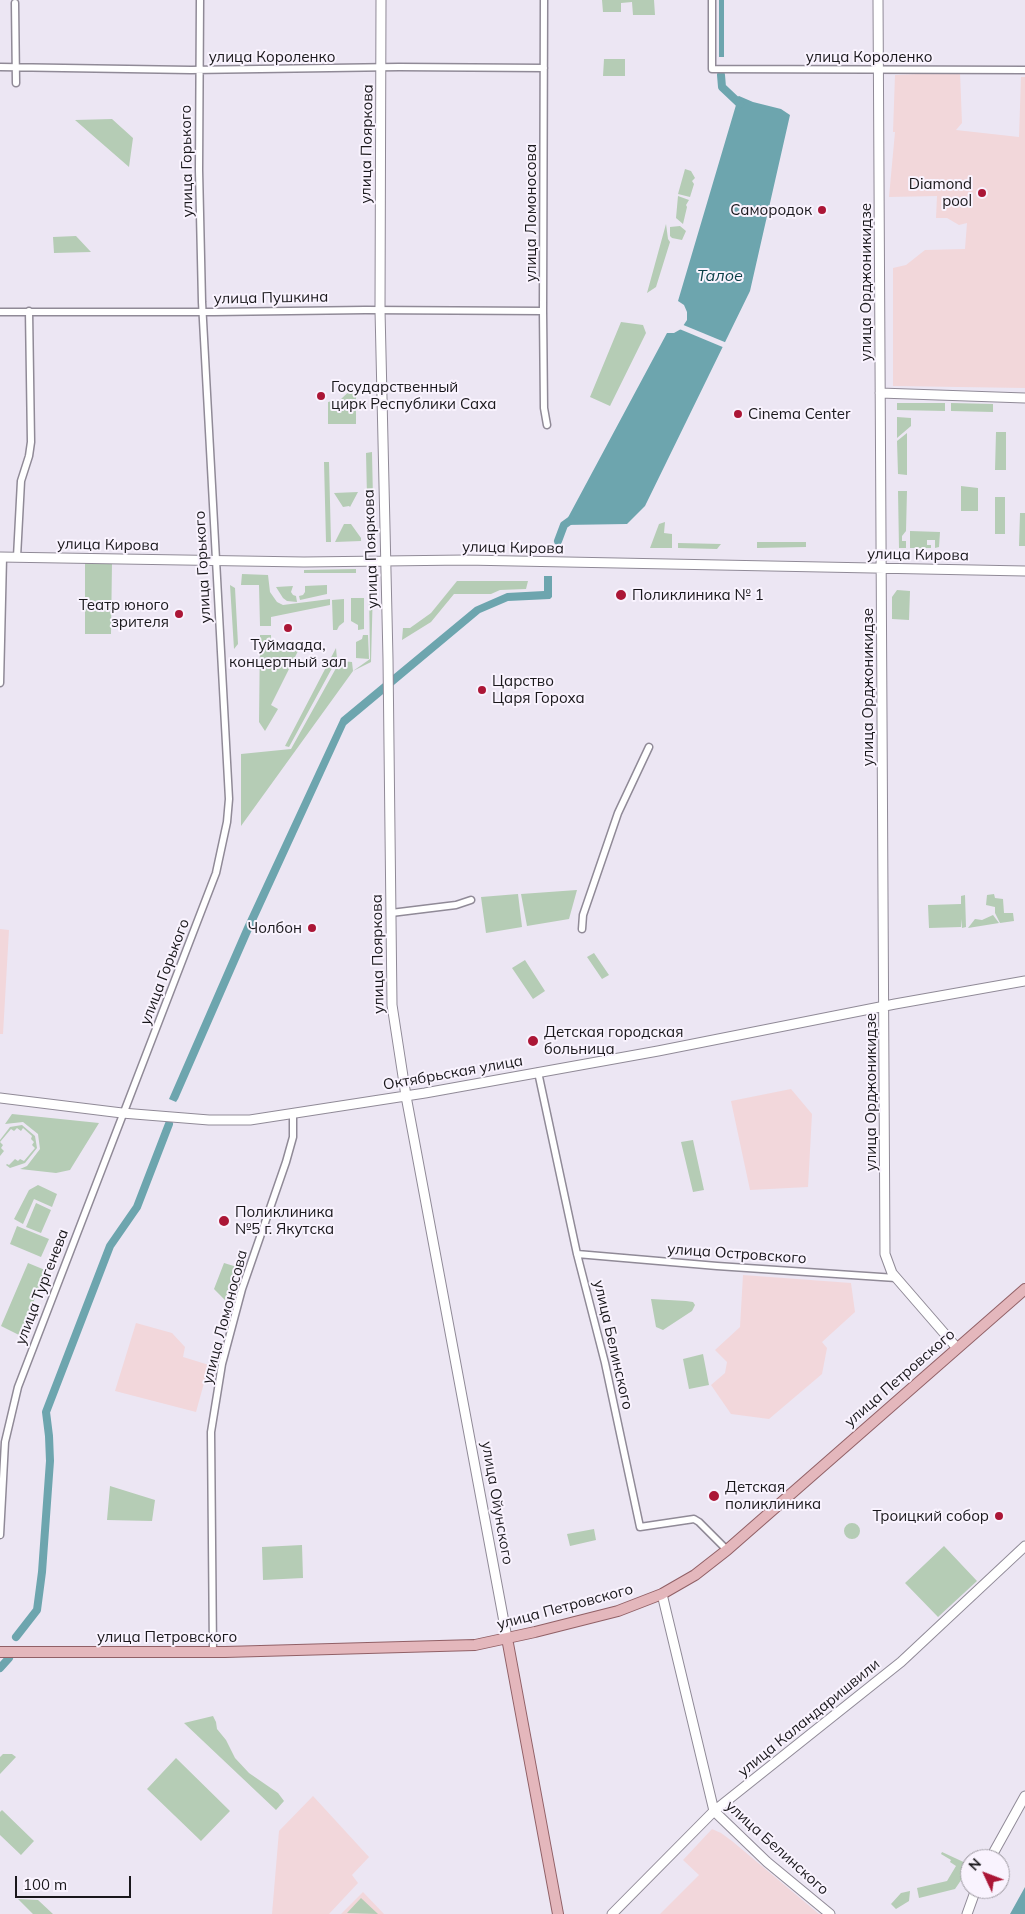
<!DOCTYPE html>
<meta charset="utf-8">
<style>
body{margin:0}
#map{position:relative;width:1025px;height:1914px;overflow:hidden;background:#ece6f3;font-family:Mulish,sans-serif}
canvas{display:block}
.north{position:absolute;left:960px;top:1849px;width:50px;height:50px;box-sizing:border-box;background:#f9f3fe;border:1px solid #9f9ba3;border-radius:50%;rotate:313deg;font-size:14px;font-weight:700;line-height:20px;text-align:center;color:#19171b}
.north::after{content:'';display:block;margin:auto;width:18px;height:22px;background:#ab1636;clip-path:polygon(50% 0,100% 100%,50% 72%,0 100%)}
.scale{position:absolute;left:15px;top:1876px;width:116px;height:22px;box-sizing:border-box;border:2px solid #19171b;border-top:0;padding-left:6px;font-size:15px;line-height:18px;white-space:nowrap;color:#19171b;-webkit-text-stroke:4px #f9f3fe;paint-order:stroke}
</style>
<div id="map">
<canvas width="1025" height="1914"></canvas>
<div class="north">N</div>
<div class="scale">100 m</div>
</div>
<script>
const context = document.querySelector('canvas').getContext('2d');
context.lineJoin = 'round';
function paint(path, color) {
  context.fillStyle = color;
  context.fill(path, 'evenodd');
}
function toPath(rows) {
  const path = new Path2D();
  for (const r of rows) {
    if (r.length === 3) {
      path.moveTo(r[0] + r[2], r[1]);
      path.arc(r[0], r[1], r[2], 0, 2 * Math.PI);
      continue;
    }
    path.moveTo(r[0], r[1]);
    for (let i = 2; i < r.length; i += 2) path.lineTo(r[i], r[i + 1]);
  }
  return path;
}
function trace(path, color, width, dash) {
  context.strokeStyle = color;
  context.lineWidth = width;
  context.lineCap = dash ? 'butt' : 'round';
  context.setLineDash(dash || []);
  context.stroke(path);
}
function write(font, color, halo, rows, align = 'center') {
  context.font = font + ' Mulish,sans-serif';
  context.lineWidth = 4;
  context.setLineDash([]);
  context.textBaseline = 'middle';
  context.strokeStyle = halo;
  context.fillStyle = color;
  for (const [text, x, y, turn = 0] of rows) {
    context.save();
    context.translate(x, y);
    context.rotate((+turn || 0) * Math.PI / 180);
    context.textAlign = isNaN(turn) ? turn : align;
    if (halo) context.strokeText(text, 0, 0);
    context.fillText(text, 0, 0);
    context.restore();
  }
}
paint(toPath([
 [960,72,962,123,956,130,1019,137,1021,77,1025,77,1025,388,893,386,893,268,906,265,925,250,965,249,967,223,959,225,947,218,936,218,937,196,889,197,895,132,893,132,895,75]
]), '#f2d7da');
paint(toPath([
 [0,929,9,930,3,1034,0,1034],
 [791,1089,812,1114,808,1187,750,1190,731,1101],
 [743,1275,851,1283,855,1312,822,1342,827,1348,822,1374,769,1419,731,1414,711,1385,725,1373,727,1362,715,1350,740,1327],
 [136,1323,172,1333,185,1347,183,1357,209,1365,196,1412,115,1391],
 [313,1796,369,1857,352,1875,358,1883,329,1914,272,1914,279,1831],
 [712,1829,721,1833,732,1841,819,1914,660,1914,699,1875,683,1860],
 [363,1892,384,1914,341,1914]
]), '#f2d7db');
paint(toPath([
 [602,0,654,0,655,15,633,15,632,2,621,3,621,12,603,12],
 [604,59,625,59,625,76,603,76],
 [112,119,133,138,129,167,75,120],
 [685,169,691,171,695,178,692,181,694,184,690,197,678,194],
 [678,196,689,200,686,205,687,207,683,224,676,218],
 [666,224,668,239,670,242,656,287,647,293],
 [680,226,686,231,682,240,672,238,670,236,670,227],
 [76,236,91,252,54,253,53,237],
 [621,322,643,325,646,333,610,406,590,397],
 [356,385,356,424,328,424,328,402,341,399],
 [897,403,945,403,945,411,897,410],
 [951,403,993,404,993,412,951,411],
 [897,417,911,418,911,426,897,438],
 [996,432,1006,432,1006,470,995,470],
 [907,433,907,475,898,474,897,441],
 [372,452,372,453,374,546,368,540,366,453],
 [324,462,329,462,331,542,326,542],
 [961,486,978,488,978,511,961,511],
 [898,491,907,491,906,531,902,536,902,541,906,541,906,548,899,548],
 [358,492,350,507,349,506,343,507,334,493],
 [995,497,1005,497,1005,534,995,534],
 [1020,513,1025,513,1025,546,1019,546],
 [665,522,664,533,672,534,672,548,650,548,659,524],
 [344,524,351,524,361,538,361,541,335,542],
 [910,531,940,532,939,547,935,548,935,540,927,540,927,545,931,545,931,548,910,548],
 [757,542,806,542,806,547,757,548],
 [678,543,721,544,717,549,678,548],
 [85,562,112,562,111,634,85,634],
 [356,569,356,573,304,573,304,570],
 [242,574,268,575,270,592,277,602,283,605,330,599,330,605,271,617,271,626,260,626,259,585,241,585],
 [457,581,528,581,526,589,500,590,491,594,454,594,431,622,402,640,403,628,410,628,431,613],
 [230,585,235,588,238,644,234,649],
 [327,585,327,594,300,600,299,596,303,595,305,592,305,586],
 [293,586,291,592,293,595,296,596,297,602,287,601,283,598,276,587],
 [373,587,371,662,353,671,241,826,241,754,291,749,340,661,352,662,353,671,370,659,369,588],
 [897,590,910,591,909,620,892,619,892,597],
 [351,598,364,598,364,629,358,630,358,625,351,621],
 [344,599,344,622,339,626,337,630,333,630,332,600],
 [260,635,271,635,271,644,299,649,271,705,278,709,265,731,259,722],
 [363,635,368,635,369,659,356,658,356,642,362,639],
 [336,648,337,659,289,747,285,746],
 [577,890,569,919,527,926,521,894],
 [518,894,522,927,486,933,481,897],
 [994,894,995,898,1003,899,1004,913,1013,913,1014,921,1000,923,995,913,995,907,986,905,987,895],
 [965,895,966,927,962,928,961,919,961,927,929,928,928,905,961,904,961,896],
 [993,915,999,923,968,928,975,919,982,920],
 [594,953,609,975,602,979,587,957],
 [525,960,545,991,533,999,512,968],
 [12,1114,99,1123,70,1170,56,1173,20,1169,27,1166,40,1149,38,1134,23,1122,5,1124],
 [22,1125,35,1136,37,1148,25,1163,10,1168,6,1165,7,1164,9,1165,15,1159,18,1161,20,1159,24,1161,35,1148,32,1145,34,1142,31,1139,32,1136,23,1128,21,1131,17,1128,14,1131,11,1129,0,1142,3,1145,1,1148,4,1151,0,1156,0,1140,10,1127],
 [693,1140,704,1190,693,1192,681,1142],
 [38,1185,57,1194,52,1207,34,1199,23,1224,14,1219,29,1190],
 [36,1203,51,1210,41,1233,26,1227],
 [17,1226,49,1239,41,1257,10,1244],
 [28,1263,45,1270,21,1336,1,1326],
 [224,1263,237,1267,225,1300,214,1289],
 [651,1299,686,1301,693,1302,695,1305,692,1311,663,1330,656,1327],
 [703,1354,709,1385,689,1389,683,1359],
 [110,1486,155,1500,152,1521,107,1520],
 [852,1531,8],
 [594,1529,596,1540,570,1546,567,1534],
 [302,1545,303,1578,263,1580,262,1547],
 [944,1546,977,1581,938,1617,905,1583],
 [213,1716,216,1722,217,1729,226,1740,235,1758,249,1773,278,1793,284,1801,276,1810,184,1723],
 [3,1754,12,1754,16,1757,0,1774,0,1757],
 [176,1758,230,1811,201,1841,147,1789],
 [2,1810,34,1841,21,1855,0,1835,0,1812],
 [942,1852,970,1865,970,1867,955,1889,919,1898,917,1888,947,1881,956,1866,950,1862,951,1860,941,1854],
 [910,1891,909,1901,896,1909,891,1904,901,1893],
 [361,1898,378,1914,347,1913],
 [18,1899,38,1900,53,1914,33,1914]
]), '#b5ccb5');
paint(toPath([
 [719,0,724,0,724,57,719,57],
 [739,96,753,102,781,109,790,115,750,291,645,506,627,524,564,525,667,333,674,333,681,329,687,320,687,312,684,305,678,301,736,105,732,100],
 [544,576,552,576,552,597,550,599,508,601,480,613,346,725,251,932,178,1099,176,1102,169,1099,244,927,341,718,475,607,507,593,544,591],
 [1025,1887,1025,1914,1010,1914]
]), '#6da5ae');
paint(toPath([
 [681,324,727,343,725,348,677,328]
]), '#ece6f3');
trace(toPath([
 [721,75,722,87,740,104],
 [558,541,564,525,571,520],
 [16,1637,37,1610,42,1572,50,1461,49,1436,46,1412,110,1246,137,1207,169,1124],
 [0,1668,9,1658]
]), '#6da5ae', 8);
const street = toPath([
 [544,0,543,311,544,408,547,425],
 [712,0,712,69,1025,70],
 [15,3,16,83],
 [0,67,191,70,399,67,544,68],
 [0,312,214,312,365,310,543,311],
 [17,557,21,481,29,456,31,442,29,311],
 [0,683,3,557],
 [391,913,456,905,471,900],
 [582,929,583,915,618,813,649,747],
 [538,1072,577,1254,605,1363,640,1527,694,1519,699,1522,727,1550],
 [577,1254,717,1266,896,1278],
 [0,1535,5,1442,18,1387,216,873,227,822,229,799,202,302,199,170,200,0],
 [213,1652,211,1432,222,1364,242,1289,286,1162,293,1137,293,1114]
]);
const secondary = toPath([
 [381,0,380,310,388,659,392,1005,406,1096,507,1638],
 [878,0,885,1254,892,1273,957,1348],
 [880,393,1025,398],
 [0,557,304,562,465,560,1025,571],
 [0,1098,122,1113,209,1120,250,1120,425,1093,658,1051,895,1004,1025,981],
 [662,1594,714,1811,767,1862,830,1914],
 [990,1859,1025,1796],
 [612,1914,714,1811,901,1662,1025,1546],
 [967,1914,976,1889]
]);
const primary = toPath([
 [507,1638,558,1914],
 [0,1652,225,1652,475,1645,535,1632,618,1611,662,1594,695,1575,727,1550,1025,1289]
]);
trace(street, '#908a97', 9);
trace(secondary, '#908a97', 11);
trace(primary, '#916066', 12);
trace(street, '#fff', 6);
trace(secondary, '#fff', 9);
trace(primary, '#e4b7bc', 10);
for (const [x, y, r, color] of [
 [982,193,5,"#ab1636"],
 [822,210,5,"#ab1636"],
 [321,396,5,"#ab1636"],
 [738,414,5,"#ab1636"],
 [621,595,6,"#ab1636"],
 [179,614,5,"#ab1636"],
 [288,628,5,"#ab1636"],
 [482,690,5,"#ab1636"],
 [312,928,5,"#ab1636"],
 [533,1041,6,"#ab1636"],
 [224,1221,6,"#ab1636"],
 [714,1496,6,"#ab1636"],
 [999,1516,5,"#ab1636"]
]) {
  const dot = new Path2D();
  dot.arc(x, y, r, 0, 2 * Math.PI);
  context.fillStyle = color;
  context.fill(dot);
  trace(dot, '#f9f3fe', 2);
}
write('15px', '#19171b', '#f9f3fe', [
 ["улица Короленко",272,57],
 ["улица Короленко",869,57],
 ["улица Пояркова",367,144,-89],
 ["улица Горького",187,161,-91],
 ["улица Ломоносова",531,213,-90],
 ["улица Орджоникидзе",866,282,-90],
 ["улица Пушкина",271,298,-1],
 ["улица Кирова",108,545,1],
 ["улица Кирова",513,548,1],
 ["улица Пояркова",371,549,-92],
 ["улица Кирова",918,555,1],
 ["улица Горького",203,567,-93],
 ["улица Орджоникидзе",868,687,-90],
 ["улица Пояркова",378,954,-91],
 ["улица Горького",165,972,-69],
 ["Октябрьская улица",453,1073,-10],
 ["улица Орджоникидзе",871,1092,-90],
 ["улица Островского",737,1254,4],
 ["улица Тургенева",42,1287,-69],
 ["улица Ломоносова",225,1317,-75],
 ["улица Белинского",613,1345,77],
 ["улица Петровского",900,1378,-41],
 ["улица Ойунского",497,1503,80],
 ["улица Петровского",565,1607,-15],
 ["улица Петровского",167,1637],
 ["улица Каландаришвили",809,1718,-39],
 ["улица Белинского",777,1848,42]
]);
write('15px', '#19171b', '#f9f3fe', [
 ["Diamond",972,184,"right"],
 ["pool",972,201,"right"],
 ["Самородок",812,210,"right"],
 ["Государственный",331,387],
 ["цирк Республики Саха",331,404],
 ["Cinema Center",748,414],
 ["Поликлиника № 1",632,595],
 ["Театр юного",169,605,"right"],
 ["зрителя",169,622,"right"],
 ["Туймаада,",288,645,"center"],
 ["концертный зал",288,662,"center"],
 ["Царство",492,681],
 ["Царя Гороха",492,698],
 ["Чолбон",302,928,"right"],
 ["Детская городская",544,1032],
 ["больница",544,1049],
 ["Поликлиника",235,1212],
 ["№5 г. Якутска",235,1229],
 ["Детская",725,1487],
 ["поликлиника",725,1504],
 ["Троицкий собор",989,1516,"right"]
], 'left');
write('italic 16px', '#0c4249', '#f9f3fe', [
 ["Талое",720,276]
]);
</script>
